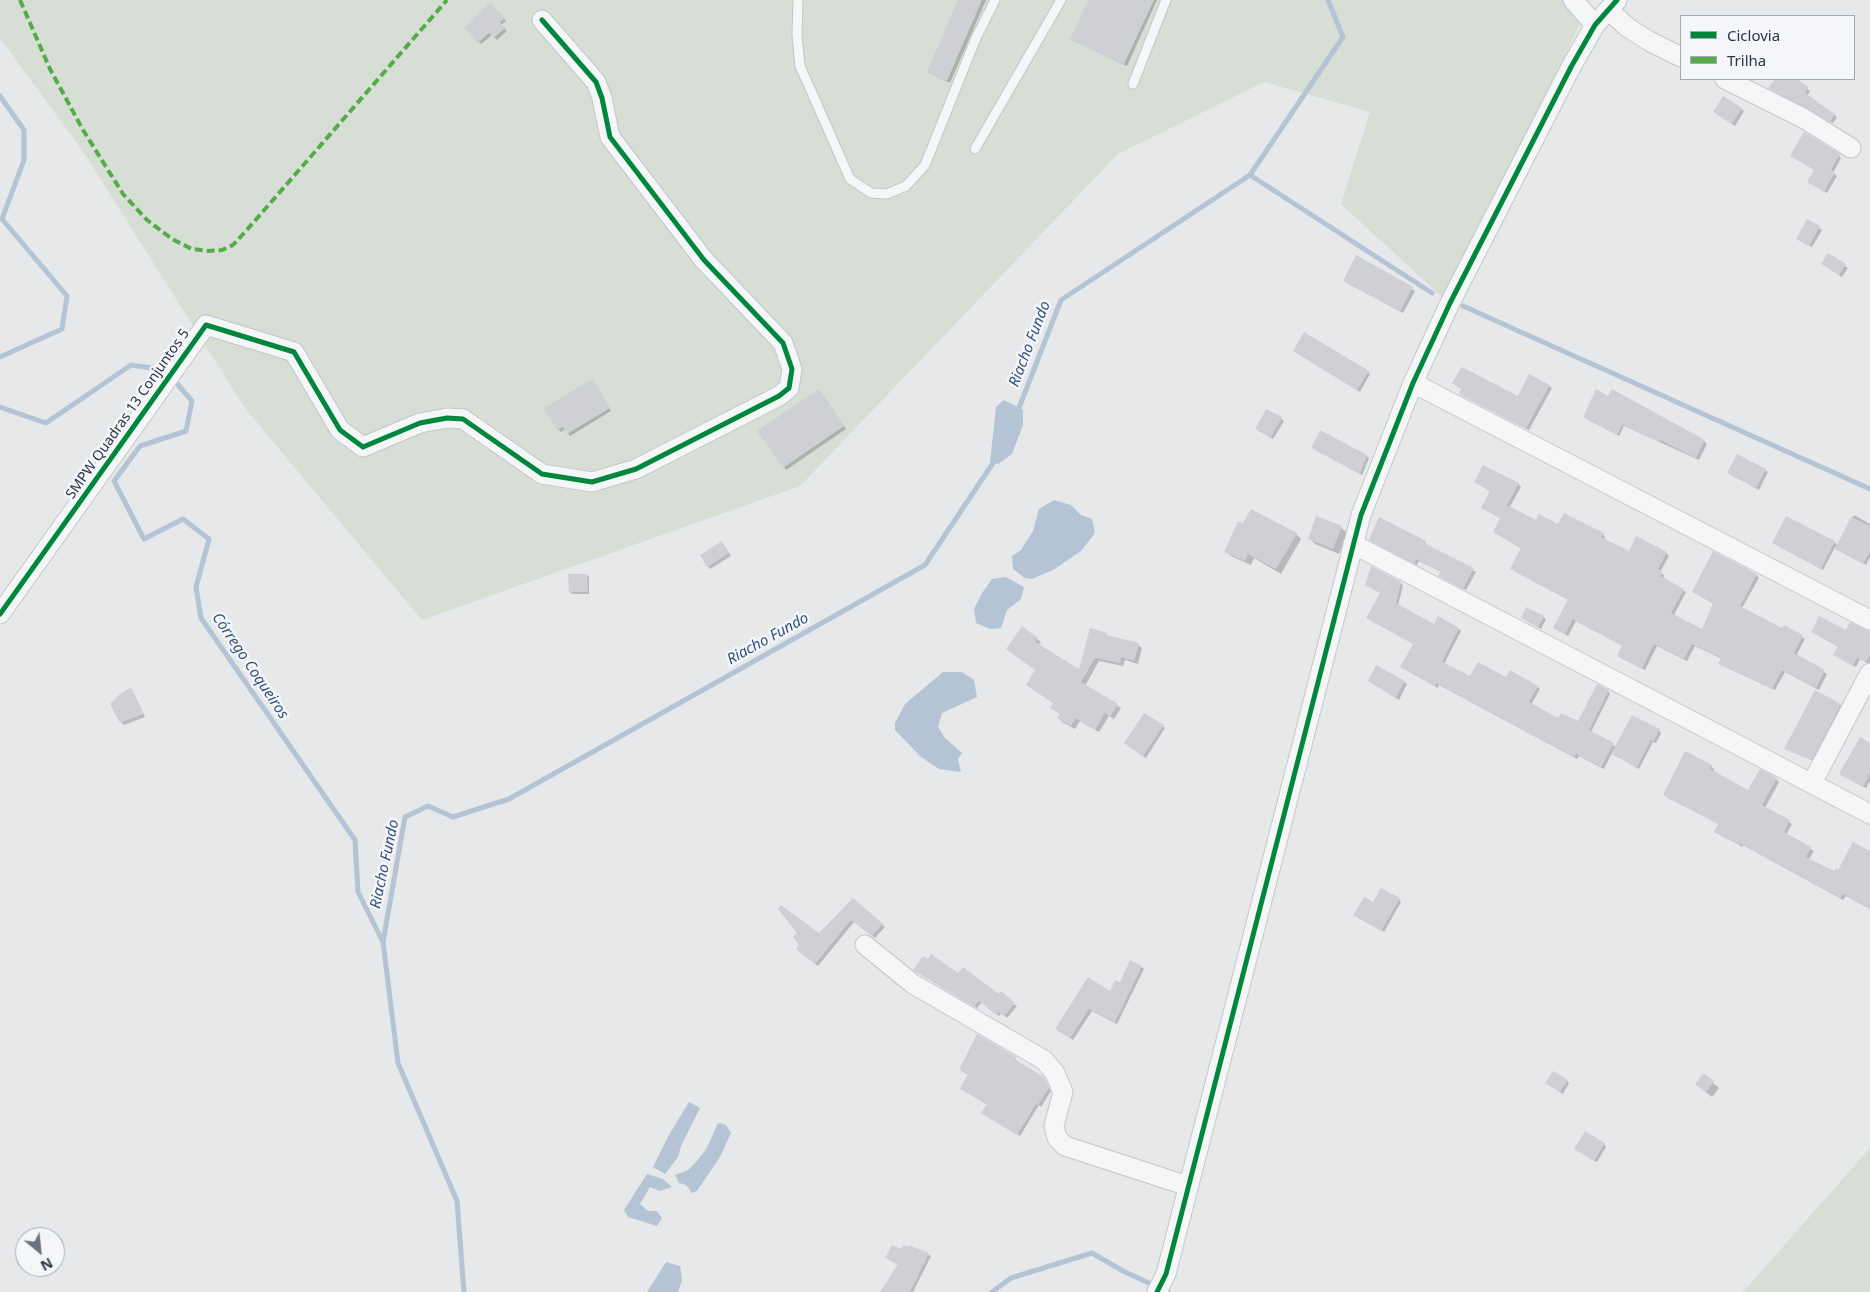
<!DOCTYPE html>
<meta charset="utf-8">
<style>
body{margin:0}
#map{position:relative;width:1870px;height:1292px;overflow:hidden;background:#e6e8ea;font-family:"Noto Sans",sans-serif}
canvas{display:block}
.legend{position:absolute;left:1680px;top:15px;width:175px;height:65px;box-sizing:border-box;background:#f4f6f9;border:1px solid #a4a8b1;margin:0;padding:6px 9px;list-style:none;font-size:15px;color:#2b3445}
.legend li{display:flex;align-items:center;gap:10px;height:25px}
.legend b{width:25px;border:1px solid #a4a8b1}
.north{position:absolute;left:15px;top:1227px;width:50px;height:50px;box-sizing:border-box;background:#f4f6f9;border:1px solid #a4a8b1;border-radius:50%;rotate:152deg;font-size:14px;font-weight:700;line-height:20px;text-align:center;color:#2b3445}
.north::after{content:'';display:block;margin:auto;width:18px;height:22px;background:#6c737f;clip-path:polygon(50% 0,100% 100%,50% 72%,0 100%)}
</style>
<div id="map">
<canvas width="1870" height="1292"></canvas>
<ul class="legend">
<li><b style="height:6px;background:#00873e"></b>Ciclovia</li>
<li><b style="height:6px;background:#54ac47"></b>Trilha</li>
</ul>
<div class="north">N</div>
</div>
<script>
const context = document.querySelector('canvas').getContext('2d');
context.lineJoin = 'round';
function paint(path, color) {
  context.fillStyle = color;
  context.fill(path, 'evenodd');
}
function toPath(rows) {
  const path = new Path2D();
  for (const r of rows) {
    path.moveTo(r[0], r[1]);
    for (let i = 2; i < r.length; i += 2) path.lineTo(r[i], r[i + 1]);
  }
  return path;
}
function trace(path, color, width, dash) {
  context.strokeStyle = color;
  context.lineWidth = width;
  context.lineCap = dash ? 'butt' : 'round';
  context.setLineDash(dash || []);
  context.stroke(path);
}
function write(font, color, halo, rows, align = 'center') {
  context.font = font + ' "Noto Sans",sans-serif';
  context.lineWidth = 5;
  context.setLineDash([]);
  context.textBaseline = 'middle';
  context.strokeStyle = halo;
  context.fillStyle = color;
  for (const [text, x, y, turn = 0] of rows) {
    context.save();
    context.translate(x, y);
    context.rotate((+turn || 0) * Math.PI / 180);
    context.textAlign = isNaN(turn) ? turn : align;
    if (halo) context.strokeText(text, 0, 0);
    context.fillText(text, 0, 0);
    context.restore();
  }
}
paint(toPath([
 [0,0,1589,0,1547,103,1442,297,1341,204,1370,112,1264,82,1118,154,800,486,422,620,245,408,82,150,0,38],
 [1870,1148,1870,1292,1743,1292]
]), '#d6ded6');
paint(toPath([
 [1004,400,1023,410,1023,425,1012,454,998,464,990,462,996,407],
 [1054,500,1071,505,1081,515,1092,519,1095,533,1081,551,1053,570,1032,579,1025,578,1013,569,1012,556,1021,550,1033,531,1039,509],
 [1006,577,1024,587,1021,599,1007,610,1001,628,990,629,976,623,974,609,982,593,992,579],
 [943,672,962,672,974,680,977,697,942,713,938,727,945,738,962,753,958,759,961,772,939,769,921,757,895,730,895,723,905,704],
 [689,1102,700,1108,681,1146,678,1157,665,1174,653,1167,669,1135],
 [718,1123,726,1125,731,1133,720,1157,697,1191,692,1193,686,1185,679,1183,675,1175,688,1170,697,1161,707,1148],
 [647,1174,663,1179,672,1187,660,1191,650,1187,640,1204,648,1211,657,1211,662,1218,657,1226,628,1217,624,1210],
 [666,1262,680,1266,682,1280,678,1292,647,1292]
]), '#b4c4d5');
paint(toPath([
 [959,0,986,0,950,83,928,72],
 [1089,0,1157,0,1127,66,1072,40],
 [490,4,506,21,501,25,507,31,497,40,492,35,481,44,465,28],
 [1776,79,1801,79,1798,82,1810,91,1807,96,1837,117,1833,123,1772,90,1770,88],
 [1741,109,1744,111,1735,126,1717,114],
 [1839,155,1841,158,1833,173,1837,176,1827,193,1812,184],
 [1807,220,1822,230,1812,247,1800,241],
 [1828,255,1848,268,1842,277,1825,266],
 [1357,257,1415,291,1403,313,1347,283],
 [1297,353,1368,372,1370,374,1360,392],
 [593,382,611,411,570,436,565,429,561,432,558,429],
 [1549,386,1552,388,1529,430,1463,396,1518,398],
 [1612,391,1704,441,1707,444,1699,460,1624,426,1619,436,1587,419,1584,417,1609,398],
 [821,393,846,429,786,470,784,467],
 [1281,418,1284,421,1273,439,1259,431],
 [1313,448,1366,456,1369,458,1362,475],
 [1737,455,1768,472,1759,490,1728,473],
 [1475,482,1518,484,1521,487,1509,508,1536,522,1603,534,1605,537,1604,540,1629,552,1666,553,1669,556,1660,572,1664,575,1663,579,1686,592,1674,615,1703,630,1714,604,1693,592,1756,575,1759,578,1742,608,1782,630,1784,626,1805,639,1796,656,1827,674,1819,690,1785,672,1775,690,1723,666,1720,664,1722,659,1695,646,1687,661,1657,646,1645,670,1621,658,1623,646,1576,621,1568,636,1557,630,1554,628,1569,600,1514,571,1522,549,1494,532,1501,518,1483,508,1491,492],
 [1854,515,1870,524,1870,557,1866,565,1835,547,1823,570,1773,543,1834,542,1838,545],
 [1341,527,1347,533,1339,554,1315,544,1309,538],
 [1296,534,1301,539,1281,574,1254,558,1251,565,1231,556,1226,551],
 [1373,542,1425,542,1427,546,1476,572,1466,590,1442,578,1442,572,1419,561,1417,565],
 [724,545,731,556,710,569,708,566],
 [587,575,589,577,589,594,572,594,570,592],
 [1401,583,1403,586,1398,605,1434,626,1459,629,1461,631,1444,664,1470,678,1506,679,1537,687,1540,689,1531,705,1558,719,1578,723,1608,691,1610,694,1591,732,1616,747,1659,730,1661,733,1656,743,1653,742,1639,769,1612,753,1604,769,1579,756,1577,759,1439,685,1438,688,1404,669,1414,644,1370,620],
 [1543,617,1546,619,1541,629,1522,618],
 [1870,631,1870,662,1869,664,1860,659,1856,667,1834,655,1839,647,1815,634],
 [1106,634,1109,638,1138,645,1142,648,1138,664,1125,660,1123,666,1099,661,1085,686,1121,708,1114,719,1109,716,1099,732,1080,721,1075,729,1062,722,1059,718,1061,714,1051,707,1054,703,1036,670,1007,649,1037,639,1041,642,1038,646,1080,671],
 [1377,667,1407,684,1399,700,1369,681],
 [133,692,145,717,124,725,121,722],
 [1840,705,1843,707,1814,761,1786,749],
 [1163,726,1165,728,1146,758,1128,746],
 [1870,744,1870,781,1866,788,1843,776],
 [1686,753,1711,766,1714,769,1713,772,1749,792,1776,779,1779,782,1765,808,1792,824,1786,835,1814,851,1809,859,1835,873,1870,852,1870,909,1846,896,1843,900,1743,845,1743,847,1718,834,1715,831,1719,824,1668,798,1665,795],
 [1399,899,1401,902,1384,932,1355,915,1374,904],
 [853,900,885,927,875,938,854,922,818,966,800,952,798,933,819,935],
 [1142,967,1144,969,1117,1024,1092,1011,1073,1040,1059,1031],
 [917,972,958,975,1017,1006,1007,1018,1002,1013,999,1016,982,1002,977,1008],
 [1015,1058,1017,1062,1043,1078,1051,1091,1041,1107,1039,1105,1020,1136,985,1115,988,1105,961,1089,969,1075,963,1072],
 [1704,1075,1719,1088,1712,1097,1702,1089],
 [1567,1081,1569,1083,1563,1094,1546,1083],
 [1604,1144,1606,1147,1597,1162,1578,1151],
 [905,1246,931,1256,913,1292,882,1292,899,1265,887,1258]
]), '#0003');
trace(toPath([
 [0,96,24,130,24,160,2,219,67,296,62,329,0,357],
 [1250,175,1432,293],
 [1463,306,1870,489],
 [173,379,192,401,186,431,140,446,114,481,144,539,183,519,209,539,196,587,201,618,355,840,358,892,383,942],
 [0,407,46,423,131,365,165,370,168,372],
 [1017,413,1061,300,1250,175,1343,37,1328,0],
 [464,1292,457,1201,398,1063,383,942,405,817,428,806,453,817,509,799,925,565,997,457],
 [992,1292,1011,1278,1092,1253,1123,1271,1168,1292]
]), '#b4c4d5', 5);
paint(toPath([
 [958,0,982,0,947,81,927,72],
 [1088,0,1154,0,1124,64,1070,40],
 [490,3,505,18,500,22,505,28,494,38,489,33,478,43,464,28],
 [1775,79,1796,79,1809,87,1805,93,1835,114,1830,122,1768,88],
 [1723,96,1742,108,1732,124,1713,112],
 [1804,132,1840,154,1831,170,1835,172,1824,192,1807,182,1814,170,1790,156],
 [1807,219,1820,226,1809,246,1796,239],
 [1828,253,1846,264,1839,275,1821,264],
 [1356,255,1413,287,1400,311,1343,281],
 [1304,332,1369,371,1357,390,1293,351],
 [1462,367,1518,396,1529,374,1550,385,1526,428,1459,394,1461,389,1452,383],
 [593,379,610,408,567,434,563,427,557,430,544,408],
 [819,389,844,426,783,468,757,431],
 [1596,389,1608,396,1612,389,1705,440,1696,458,1660,440,1659,442,1622,425,1617,435,1583,417],
 [1266,409,1282,417,1271,437,1255,429],
 [1320,430,1367,455,1360,474,1311,448],
 [1737,454,1766,469,1756,488,1727,473],
 [1483,465,1519,483,1507,505,1536,520,1539,514,1558,524,1564,513,1604,533,1601,537,1629,551,1636,536,1667,552,1658,569,1663,572,1660,576,1684,589,1671,613,1702,629,1713,603,1692,592,1713,551,1757,574,1740,606,1782,628,1784,625,1803,635,1794,653,1825,670,1816,688,1782,670,1772,689,1718,664,1721,658,1692,644,1684,659,1654,644,1642,669,1617,656,1622,646,1573,619,1565,634,1553,628,1568,599,1510,569,1521,548,1493,532,1500,518,1481,508,1490,491,1474,482],
 [1251,509,1297,533,1276,569,1248,554,1245,561,1224,552,1238,521,1243,523],
 [1316,516,1342,526,1333,549,1308,539],
 [1786,516,1835,541,1821,569,1772,543],
 [1379,517,1426,541,1424,543,1474,568,1463,589,1438,576,1441,571,1416,559,1414,563,1369,540],
 [1851,517,1870,526,1870,551,1863,564,1835,549],
 [722,541,729,553,707,567,700,555],
 [1371,566,1401,582,1396,603,1434,624,1438,616,1459,628,1442,662,1470,676,1478,662,1506,677,1510,670,1538,686,1529,702,1558,718,1561,713,1578,721,1597,684,1609,690,1589,730,1614,743,1601,767,1576,754,1574,757,1436,683,1435,686,1400,667,1413,644,1366,618,1380,593,1365,585],
 [568,574,587,574,588,592,569,592],
 [1526,607,1544,616,1538,627,1521,618],
 [1819,616,1846,630,1850,622,1870,631,1870,655,1866,662,1857,658,1853,666,1833,655,1838,646,1811,632],
 [1022,626,1038,638,1035,642,1079,669,1090,628,1107,633,1106,635,1139,643,1134,661,1121,657,1120,663,1095,658,1081,682,1118,704,1110,717,1105,713,1095,730,1076,718,1071,726,1057,718,1060,714,1050,708,1053,703,1026,685,1035,670,1006,649],
 [1376,665,1405,681,1396,698,1368,681],
 [131,688,143,714,120,723,110,704,121,693],
 [1815,690,1841,704,1812,760,1784,749],
 [1144,713,1164,725,1143,756,1124,743],
 [1632,715,1660,729,1653,742,1651,740,1637,767,1611,754],
 [1860,737,1870,743,1870,774,1863,787,1839,774],
 [1685,751,1712,765,1710,769,1748,790,1760,769,1777,778,1762,805,1790,820,1784,832,1811,847,1806,857,1834,871,1836,868,1838,870,1853,842,1870,851,1870,909,1843,894,1840,898,1740,843,1739,845,1714,832,1718,824,1663,795],
 [1381,888,1400,898,1381,931,1353,915,1364,897,1373,902],
 [853,898,883,924,872,936,851,920,815,964,796,949,799,945,793,937,797,933,778,909,781,905,819,933],
 [931,954,958,973,963,967,999,994,1001,991,1015,1003,1004,1016,998,1012,996,1015,979,1001,974,1007,913,970,923,956,928,959],
 [1130,960,1142,966,1115,1022,1089,1009,1070,1038,1055,1029,1088,977,1110,991,1115,980,1120,982],
 [977,1034,1016,1057,1014,1059,1044,1077,1049,1088,1038,1105,1036,1104,1017,1135,981,1113,987,1104,960,1089,968,1074,959,1070],
 [1553,1071,1568,1080,1560,1092,1545,1083],
 [1703,1073,1714,1081,1706,1092,1695,1084],
 [1585,1131,1605,1143,1594,1161,1574,1149],
 [892,1245,901,1249,904,1245,908,1247,909,1245,929,1253,910,1292,880,1292,898,1264,885,1258]
]), '#ced0d3');
const service = toPath([
 [798,0,797,35,800,66,850,179,871,193,887,194,906,186,925,165,976,38,995,0],
 [1133,84,1166,0],
 [975,149,1061,0]
]);
const minor = toPath([
 [1573,0,1595,25],
 [1609,10,1627,27,1649,41,1681,57],
 [1725,79,1803,118,1851,148],
 [1413,383,1870,620],
 [1353,544,1870,814],
 [0,614,206,325,294,352,340,430,363,447,420,423,447,418,463,419,542,474,592,482,636,469,779,396,789,388,792,369,783,343,704,260,610,137,602,98,596,82,542,20],
 [1812,783,1870,673],
 [865,945,913,984,1044,1060,1055,1073,1063,1092,1054,1126,1057,1138,1065,1146,1188,1186],
 [1157,1292,1166,1274,1361,515,1413,383,1450,303,1571,67,1595,25,1617,0]
]);
trace(service, '#c4c6c8', 11);
trace(minor, '#c4c6c8', 21);
trace(service, '#f5f6f7', 9);
trace(minor, '#f5f6f7', 19);
trace(toPath([
 [20,0,50,69,83,130,123,194,147,220,172,239,192,249,208,251,222,250,233,245,246,231,447,0]
]), '#54ac47', 4, [8, 4]);
trace(toPath([
 [0,614,206,325,294,352,340,430,363,447,420,423,447,418,463,419,542,474,592,482,636,469,779,396,789,388,792,369,783,343,704,260,610,137,602,98,596,82,542,20],
 [1157,1292,1166,1274,1361,515,1413,383,1450,303,1571,67,1595,25,1617,0]
]), '#00873e', 5);
write('14px', '#2b3445', '#f4f6f9', [
 ["SMPW Quadras 13 Conjuntos 5",128,414,-55]
]);
write('italic 15px', '#34527a', '#f4f6f9', [
 ["Riacho Fundo",1030,344,-69],
 ["Riacho Fundo",768,639,-29],
 ["Córrego Coqueiros",250,666,56],
 ["Riacho Fundo",385,864,-78]
]);
</script>
